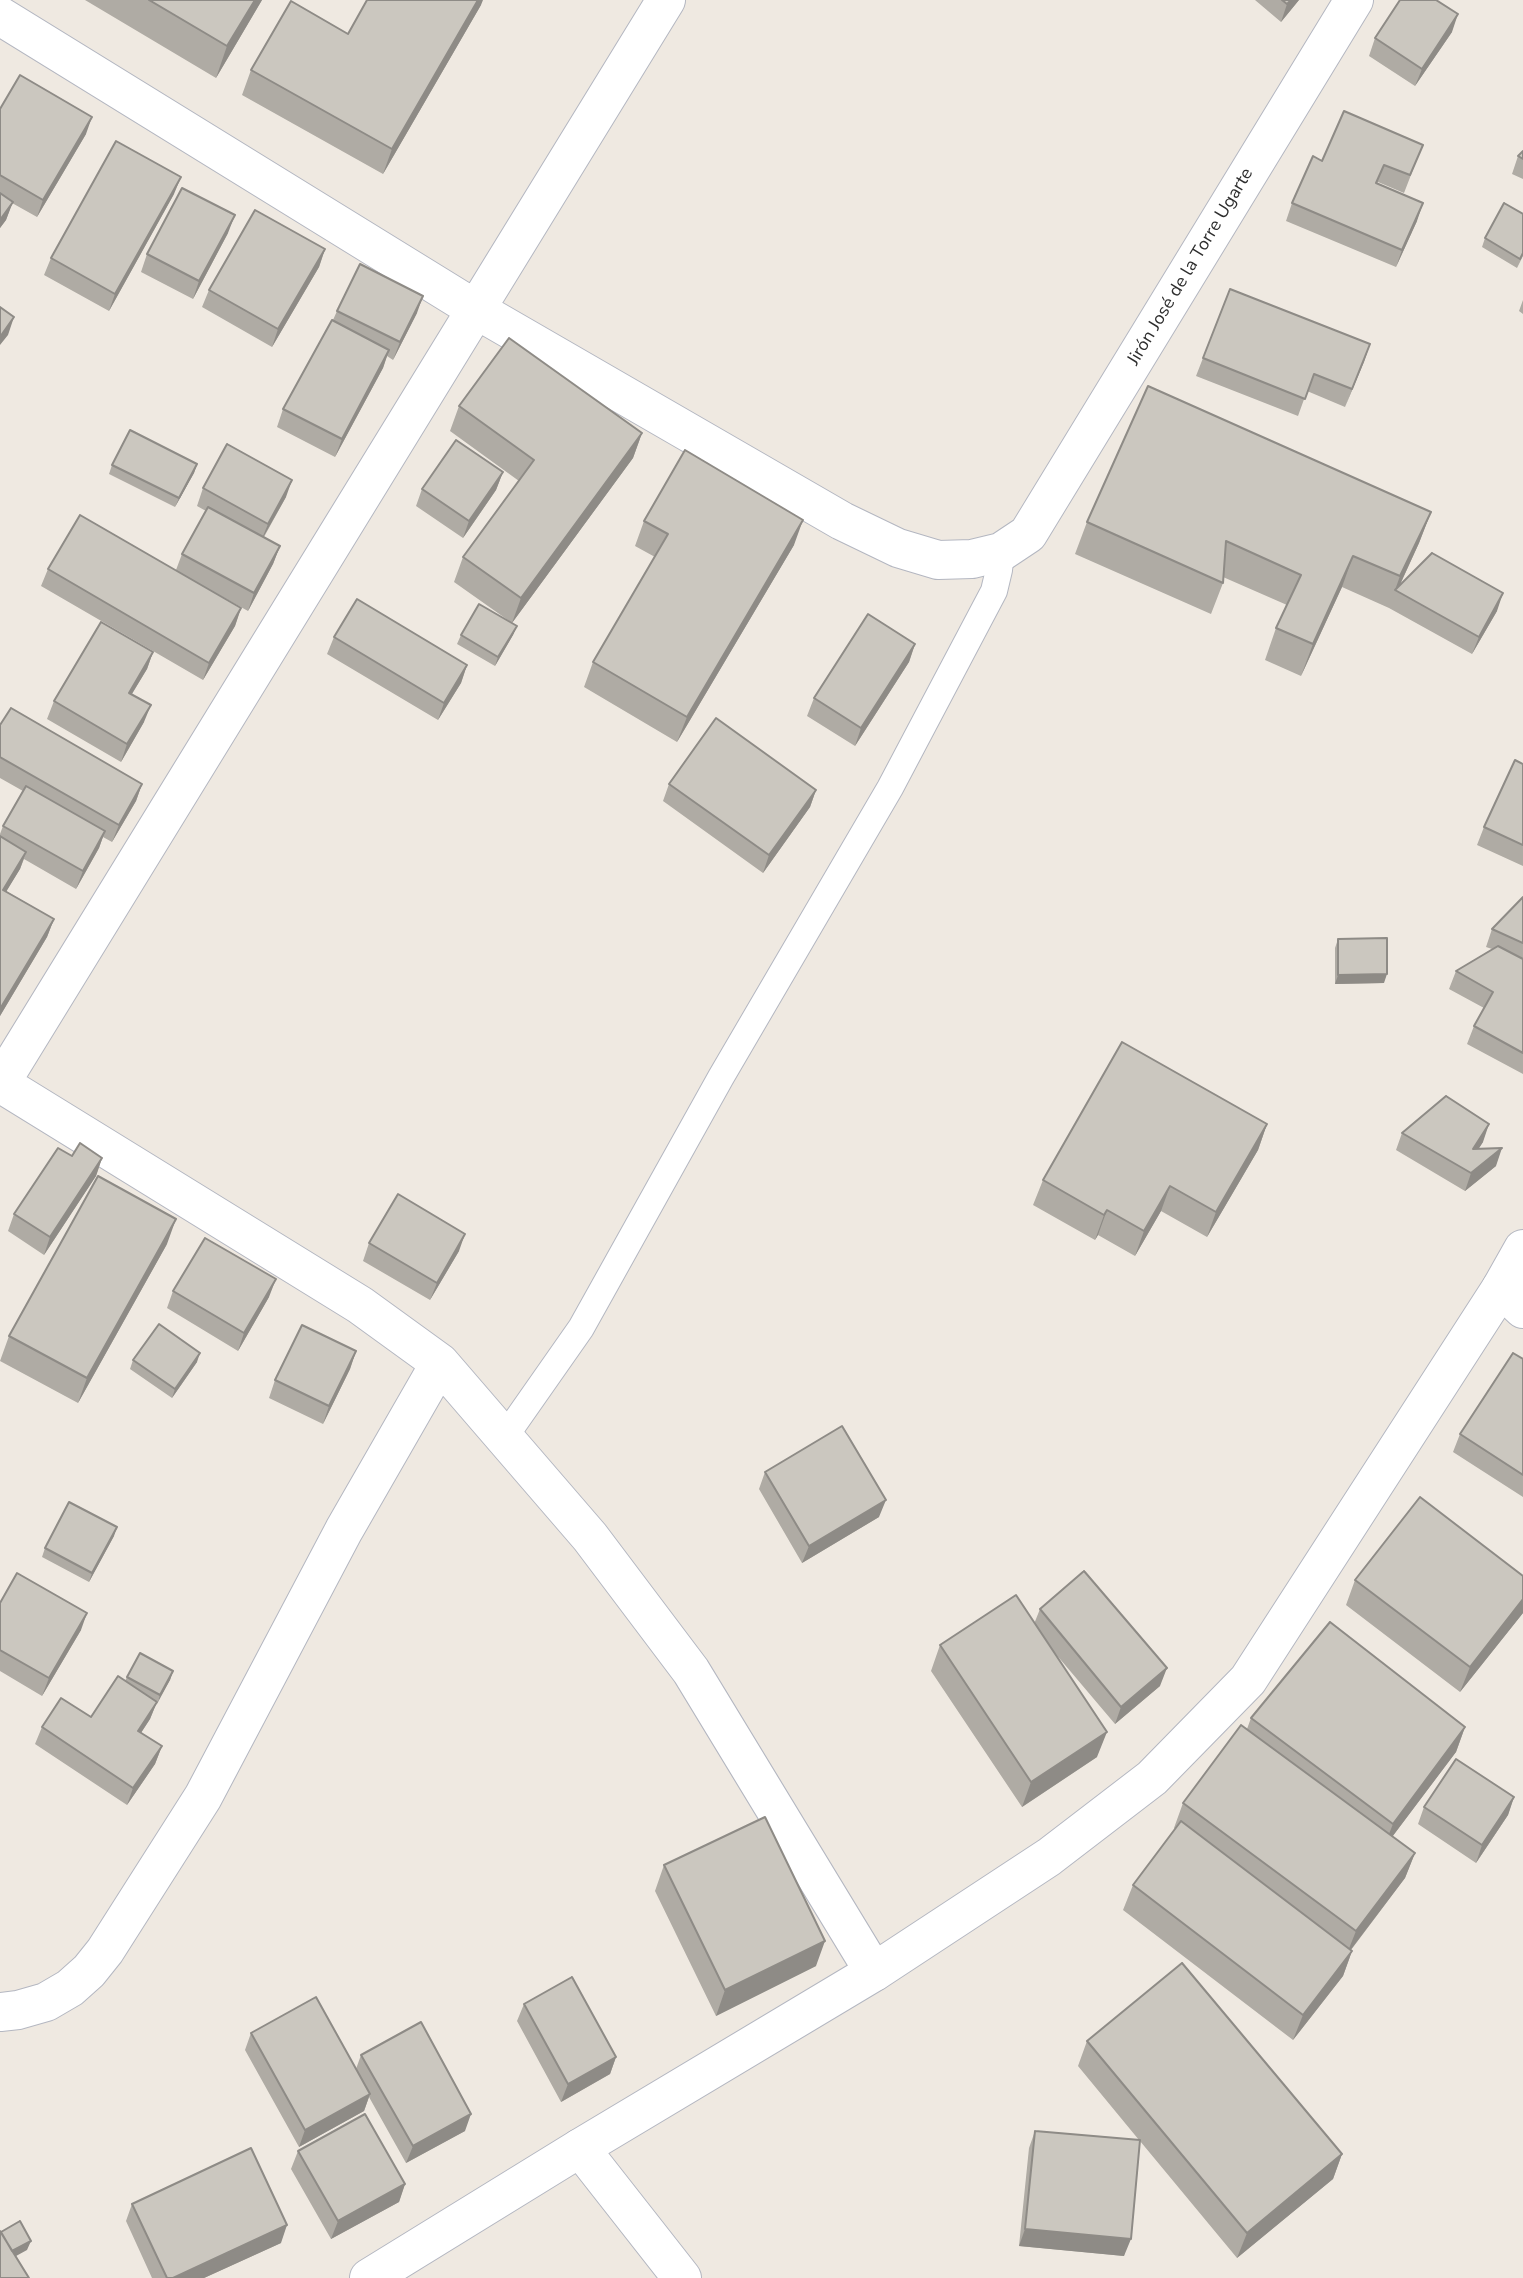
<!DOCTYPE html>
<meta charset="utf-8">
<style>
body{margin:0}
canvas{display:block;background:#efe9e1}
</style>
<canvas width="1523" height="2278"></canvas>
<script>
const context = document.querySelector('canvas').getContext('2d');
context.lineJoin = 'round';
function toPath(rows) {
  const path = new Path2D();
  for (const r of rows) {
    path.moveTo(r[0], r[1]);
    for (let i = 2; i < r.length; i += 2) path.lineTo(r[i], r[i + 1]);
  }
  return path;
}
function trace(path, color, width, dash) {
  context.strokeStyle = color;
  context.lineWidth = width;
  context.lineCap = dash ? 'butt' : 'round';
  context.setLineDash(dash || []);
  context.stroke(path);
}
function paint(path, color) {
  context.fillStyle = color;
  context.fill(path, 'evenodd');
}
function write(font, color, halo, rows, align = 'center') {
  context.font = font + ' "Nunito Sans",sans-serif';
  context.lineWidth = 6;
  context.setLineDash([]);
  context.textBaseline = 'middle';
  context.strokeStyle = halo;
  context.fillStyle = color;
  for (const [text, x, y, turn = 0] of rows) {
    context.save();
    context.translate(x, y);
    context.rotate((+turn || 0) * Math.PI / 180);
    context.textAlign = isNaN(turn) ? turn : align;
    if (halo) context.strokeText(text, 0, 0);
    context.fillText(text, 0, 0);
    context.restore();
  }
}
const lane = toPath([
 [504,1438,581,1328,721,1077,890,788,994,591,999,570,1001,552]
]);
const street = toPath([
 [0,16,475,309,842,521,898,548,938,560,972,559,1001,552,1028,534,1354,0],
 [0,1083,360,1305,440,1363,590,1537,691,1671,874,1972],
 [0,1084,666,0],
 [1501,1288,1523,1309],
 [0,2012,18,2010,46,2002,70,1988,89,1971,105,1951,203,1797,344,1530,440,1363],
 [580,2148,682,2278]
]);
const secondary = toPath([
 [369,2278,580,2148,874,1972,1049,1857,1152,1778,1248,1680,1501,1288,1523,1249]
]);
trace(lane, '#b4b7c1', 28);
trace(street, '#b4b7c1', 40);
trace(secondary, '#b4b7c1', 40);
trace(lane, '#fff', 26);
trace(street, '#fff', 38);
trace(secondary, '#fff', 38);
paint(toPath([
 [85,0,262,0,216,78],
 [1255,0,1299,0,1281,22],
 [481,5,383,174,242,95,251,70,348,34],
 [1452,32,1415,86,1369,56,1375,38],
 [0,109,86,134,37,217,12,203,6,220,0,228],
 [1523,151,1523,179,1512,174,1518,156],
 [1322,161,1416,162,1404,193,1378,182,1377,183,1417,221,1396,267,1286,221,1292,203],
 [174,194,109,311,44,275,51,258],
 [1523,214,1523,256,1517,268,1482,247,1485,238],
 [228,233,193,299,141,272,147,254],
 [325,249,319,267,272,347,202,307,209,290],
 [1523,300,1523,314,1519,311],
 [337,311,417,313,393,360,387,356,383,368,335,457,277,427,283,409,333,320],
 [1370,344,1345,407,1307,391,1298,416,1196,376,1203,358],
 [459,406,642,433,633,458,512,623,454,582,463,557,519,481,450,431],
 [197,464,194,473,175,507,109,474,112,465],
 [503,472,496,490,463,538,416,506,422,489],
 [203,488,286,497,264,537,280,546,273,564,248,611,212,591,241,608,235,626,203,680,41,586,48,569,176,570,182,554,206,511,197,506],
 [1431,512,1419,543,1399,587,1497,611,1472,654,1389,608,1342,587,1301,676,1265,660,1276,628,1287,605,1223,577,1223,583,1211,614,1075,554,1087,522],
 [644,521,794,545,677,742,584,687,593,662,655,557,635,546],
 [517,626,513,635,495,666,457,644,461,635],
 [334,637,467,665,461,683,438,720,327,654],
 [915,644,909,662,855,746,807,716,814,698],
 [153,652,147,669,132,694,144,722,121,762,47,719,54,701],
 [0,725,142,784,136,801,112,842,103,837,99,848,76,889,24,859,20,869,6,891,54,919,47,937,0,1016,0,834,3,826,23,791,0,778],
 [1523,764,1523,866,1477,845,1484,827],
 [669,784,816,790,810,807,763,873,663,801],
 [1523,897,1523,1074,1467,1044,1474,1026,1484,1008,1449,989,1456,971,1492,949,1486,947,1492,929],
 [1338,939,1384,983,1335,984,1335,948],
 [1267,1124,1258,1150,1207,1237,1161,1211,1135,1256,1098,1235,1095,1240,1033,1205,1043,1180],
 [1402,1133,1483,1142,1478,1149,1496,1166,1465,1191,1396,1150],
 [72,1156,102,1158,96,1176,44,1255,8,1231,14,1214],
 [369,1243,459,1251,430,1300,363,1261],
 [167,1244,78,1403,0,1361,9,1336],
 [173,1291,269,1297,238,1351,167,1308],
 [356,1351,350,1369,323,1424,269,1398,275,1380],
 [1523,1359,1523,1497,1453,1452,1460,1434],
 [133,1360,197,1362,172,1398,130,1369],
 [765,1472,879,1517,802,1563,759,1489],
 [114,1536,89,1582,42,1557,45,1548],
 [1523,1576,1523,1613,1460,1692,1346,1605,1355,1580],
 [0,1603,81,1630,42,1696,0,1671],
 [1040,1609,1160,1686,1115,1724,1049,1646,1097,1757,1022,1807,931,1671,940,1645,1034,1624],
 [173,1671,170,1680,156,1704,150,1719,141,1733,162,1746,155,1764,127,1805,35,1744,42,1727,91,1717,125,1681,127,1677],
 [1251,1718,1465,1727,1456,1752,1392,1837,1415,1853,1405,1878,1351,1950,1352,1951,1343,1976,1293,2040,1123,1910,1133,1885,1175,1829,1174,1828,1183,1803,1247,1729],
 [1514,1797,1508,1815,1476,1863,1418,1824,1424,1807],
 [664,1865,816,1966,716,2016,655,1891],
 [524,2004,616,2057,610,2074,561,2102,517,2021],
 [251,2033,356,2069,361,2055,465,2131,406,2163,369,2097,364,2111,299,2147,245,2050],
 [1087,2041,1342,2154,1333,2179,1237,2258,1140,2141,1124,2256,1019,2246,1029,2148,1035,2131,1139,2140,1078,2066],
 [298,2151,405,2184,399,2202,331,2239,291,2169],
 [132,2204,281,2243,204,2278,152,2278,126,2221]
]), '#afaba4');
paint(toPath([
 [255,0,262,0,216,78,227,46],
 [478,0,483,0,481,5,383,174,392,149],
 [1291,0,1299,0,1281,22,1287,4],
 [1458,14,1452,32,1415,86,1422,69],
 [92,117,86,134,37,217,43,200],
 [181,177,174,194,109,311,115,294],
 [13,202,6,220,0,228,0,220],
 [1423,203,1417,221,1396,267,1402,250],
 [235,215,228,233,193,299,199,281],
 [325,249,319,267,272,347,278,329],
 [423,296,417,313,393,360,400,342],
 [14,317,8,335,0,345,0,337],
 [1370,344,1364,362,1345,407,1352,389],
 [389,350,383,368,335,457,342,439],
 [642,433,633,458,512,623,521,598],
 [197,464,194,473,175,507,179,498],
 [503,472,496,490,463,538,469,521],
 [292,480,286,497,261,541,268,524],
 [1431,512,1419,543,1397,591,1395,590,1400,576],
 [803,520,794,545,677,742,687,717],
 [280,546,273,564,248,611,254,593],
 [1353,556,1342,587,1301,676,1313,644],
 [1503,593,1497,611,1472,654,1479,637],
 [241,608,235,626,203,680,209,663],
 [517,626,513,635,495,666,498,657],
 [915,644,909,662,855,746,861,728],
 [153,652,147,669,122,710,129,693],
 [467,665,461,683,438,720,444,703],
 [151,705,144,722,121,762,127,744],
 [142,784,136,801,112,842,119,825],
 [816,790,810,807,763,873,769,855],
 [105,831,99,848,76,889,83,871],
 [26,852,20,869,0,902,3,890],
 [54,919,47,937,0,1016,0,1009],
 [1387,974,1384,983,1335,984,1338,975],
 [1267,1124,1258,1150,1207,1237,1216,1212],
 [1489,1124,1483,1142,1467,1167,1473,1149],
 [1502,1148,1496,1166,1465,1191,1471,1173],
 [102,1158,96,1176,44,1255,50,1237],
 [1170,1186,1161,1211,1135,1256,1144,1231],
 [1107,1210,1098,1235,1095,1240,1104,1215],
 [176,1219,167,1244,78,1403,87,1378],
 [465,1234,459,1251,430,1300,437,1283],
 [276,1279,269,1297,238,1351,244,1333],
 [356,1351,350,1369,323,1424,329,1406],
 [200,1353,197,1362,172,1398,175,1389],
 [886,1500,879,1517,802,1563,809,1546],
 [117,1527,114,1536,89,1582,92,1573],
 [1523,1599,1523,1613,1460,1692,1470,1667],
 [87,1613,81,1630,42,1696,49,1678],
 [1167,1668,1160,1686,1115,1724,1121,1707],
 [173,1671,170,1680,157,1704,160,1695],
 [157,1702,150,1719,131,1748,138,1731],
 [1465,1727,1456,1752,1383,1849,1393,1824],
 [1107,1732,1097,1757,1022,1807,1031,1782],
 [162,1746,155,1764,127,1805,133,1788],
 [1514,1797,1508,1815,1476,1863,1482,1845],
 [1415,1853,1405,1878,1346,1956,1356,1931],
 [825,1941,816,1966,716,2016,725,1990],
 [1352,1951,1343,1976,1293,2040,1303,2015],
 [616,2057,610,2074,561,2102,568,2084],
 [370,2094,364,2111,299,2147,305,2130],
 [471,2114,465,2131,406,2163,413,2146],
 [1342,2154,1333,2179,1237,2258,1247,2233],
 [405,2184,399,2202,331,2239,338,2221],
 [287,2225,281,2243,204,2278,173,2278],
 [1025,2229,1131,2239,1124,2256,1019,2246],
 [31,2241,27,2250,7,2261,10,2252]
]), '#8e8b86');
const building = toPath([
 [149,0,255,0,227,46,149,0],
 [367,0,478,0,392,149,251,70,291,1,348,34,367,0],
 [1282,0,1291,0,1287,4,1282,0],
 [1400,0,1436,0,1458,14,1422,69,1375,38,1400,0],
 [20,75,92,117,43,200,0,175,0,109,20,75],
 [1344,111,1423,145,1410,175,1384,165,1376,183,1423,203,1402,250,1292,203,1313,156,1322,161,1344,111],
 [116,141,181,177,115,294,51,258,116,141],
 [1523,151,1523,159,1518,156,1523,151],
 [182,188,235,215,199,281,147,254,182,188],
 [0,193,13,202,0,220,0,193],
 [1504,203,1523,214,1523,253,1520,259,1485,238,1504,203],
 [255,210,325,249,278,329,209,290,255,210],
 [360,264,423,296,400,342,337,311,360,264],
 [1230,289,1370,344,1352,389,1314,374,1305,399,1203,358,1230,289],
 [0,307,14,317,0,337,0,307],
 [332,320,389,350,342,439,283,409,332,320],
 [509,338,642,433,521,598,463,557,534,460,459,406,509,338],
 [1148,386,1431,512,1400,576,1353,556,1313,644,1276,628,1301,575,1226,541,1223,583,1087,522,1148,386],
 [130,430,197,464,179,498,112,465,130,430],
 [456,440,503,472,469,521,422,489,456,440],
 [227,444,292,480,268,524,203,488,227,444],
 [685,450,803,520,687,717,593,662,668,534,644,521,685,450],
 [208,507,280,546,254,593,182,554,208,507],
 [80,515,241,608,209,663,48,569,80,515],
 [1432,553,1503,593,1479,637,1395,590,1432,553],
 [357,599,467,665,444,703,334,637,357,599],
 [479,604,517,626,498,657,461,635,479,604],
 [868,614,915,644,861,728,814,698,868,614],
 [101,622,153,652,129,693,151,705,127,744,54,701,101,622],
 [11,708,142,784,119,825,0,757,0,725,11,708],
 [716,718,816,790,769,855,669,784,716,718],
 [1515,760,1523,764,1523,845,1484,827,1515,760],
 [26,786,105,831,83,871,3,826,26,786],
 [0,836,26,852,3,890,54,919,0,1009,0,836],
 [1523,897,1523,943,1492,929,1523,897],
 [1387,938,1387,974,1338,975,1338,939,1387,938],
 [1498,946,1523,959,1523,1053,1474,1026,1493,992,1456,971,1498,946],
 [1122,1042,1267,1124,1216,1212,1170,1186,1144,1231,1107,1210,1104,1215,1043,1180,1122,1042],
 [1446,1096,1489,1124,1473,1149,1502,1148,1471,1173,1402,1133,1446,1096],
 [80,1143,102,1158,50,1237,14,1214,58,1148,72,1156,80,1143],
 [98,1176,176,1219,87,1378,9,1336,98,1176],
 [398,1194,465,1234,437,1283,369,1243,398,1194],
 [205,1238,276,1279,244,1333,173,1291,205,1238],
 [159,1324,200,1353,175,1389,133,1360,159,1324],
 [302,1325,356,1351,329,1406,275,1380,302,1325],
 [1513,1353,1523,1359,1523,1475,1460,1434,1513,1353],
 [842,1426,886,1500,809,1546,765,1472,842,1426],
 [1420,1497,1523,1576,1523,1599,1470,1667,1355,1580,1420,1497],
 [69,1502,117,1527,92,1573,45,1548,69,1502],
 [1084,1571,1167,1668,1121,1707,1040,1609,1084,1571],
 [17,1573,87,1613,49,1678,0,1650,0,1603,17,1573],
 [1016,1595,1107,1732,1031,1782,940,1645,1016,1595],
 [1330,1622,1465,1727,1393,1824,1251,1718,1330,1622],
 [140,1653,173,1671,160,1695,127,1677,140,1653],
 [118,1676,157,1702,138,1731,162,1746,133,1788,42,1727,61,1698,91,1717,118,1676],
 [1241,1725,1415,1853,1356,1931,1183,1803,1241,1725],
 [1456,1759,1514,1797,1482,1845,1424,1807,1456,1759],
 [765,1817,825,1941,725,1990,664,1865,765,1817],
 [1181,1821,1352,1951,1303,2015,1133,1885,1181,1821],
 [1182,1963,1342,2154,1247,2233,1087,2041,1182,1963],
 [572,1977,616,2057,568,2084,524,2004,572,1977],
 [316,1997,370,2094,305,2130,251,2033,316,1997],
 [421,2022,471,2114,413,2146,361,2055,421,2022],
 [365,2114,405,2184,338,2221,298,2151,365,2114],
 [1035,2131,1140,2140,1131,2239,1025,2229,1035,2131],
 [251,2148,287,2225,173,2278,167,2278,132,2204,251,2148],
 [20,2221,31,2241,12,2251,1,2232,20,2221],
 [0,2231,29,2278,0,2278,0,2231]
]);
paint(building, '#cbc7bf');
trace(building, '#8e8b86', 2);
write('18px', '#2e2e2e', '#fff', [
 ["Jirón José de la Torre Ugarte",1191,267,-59]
]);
</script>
